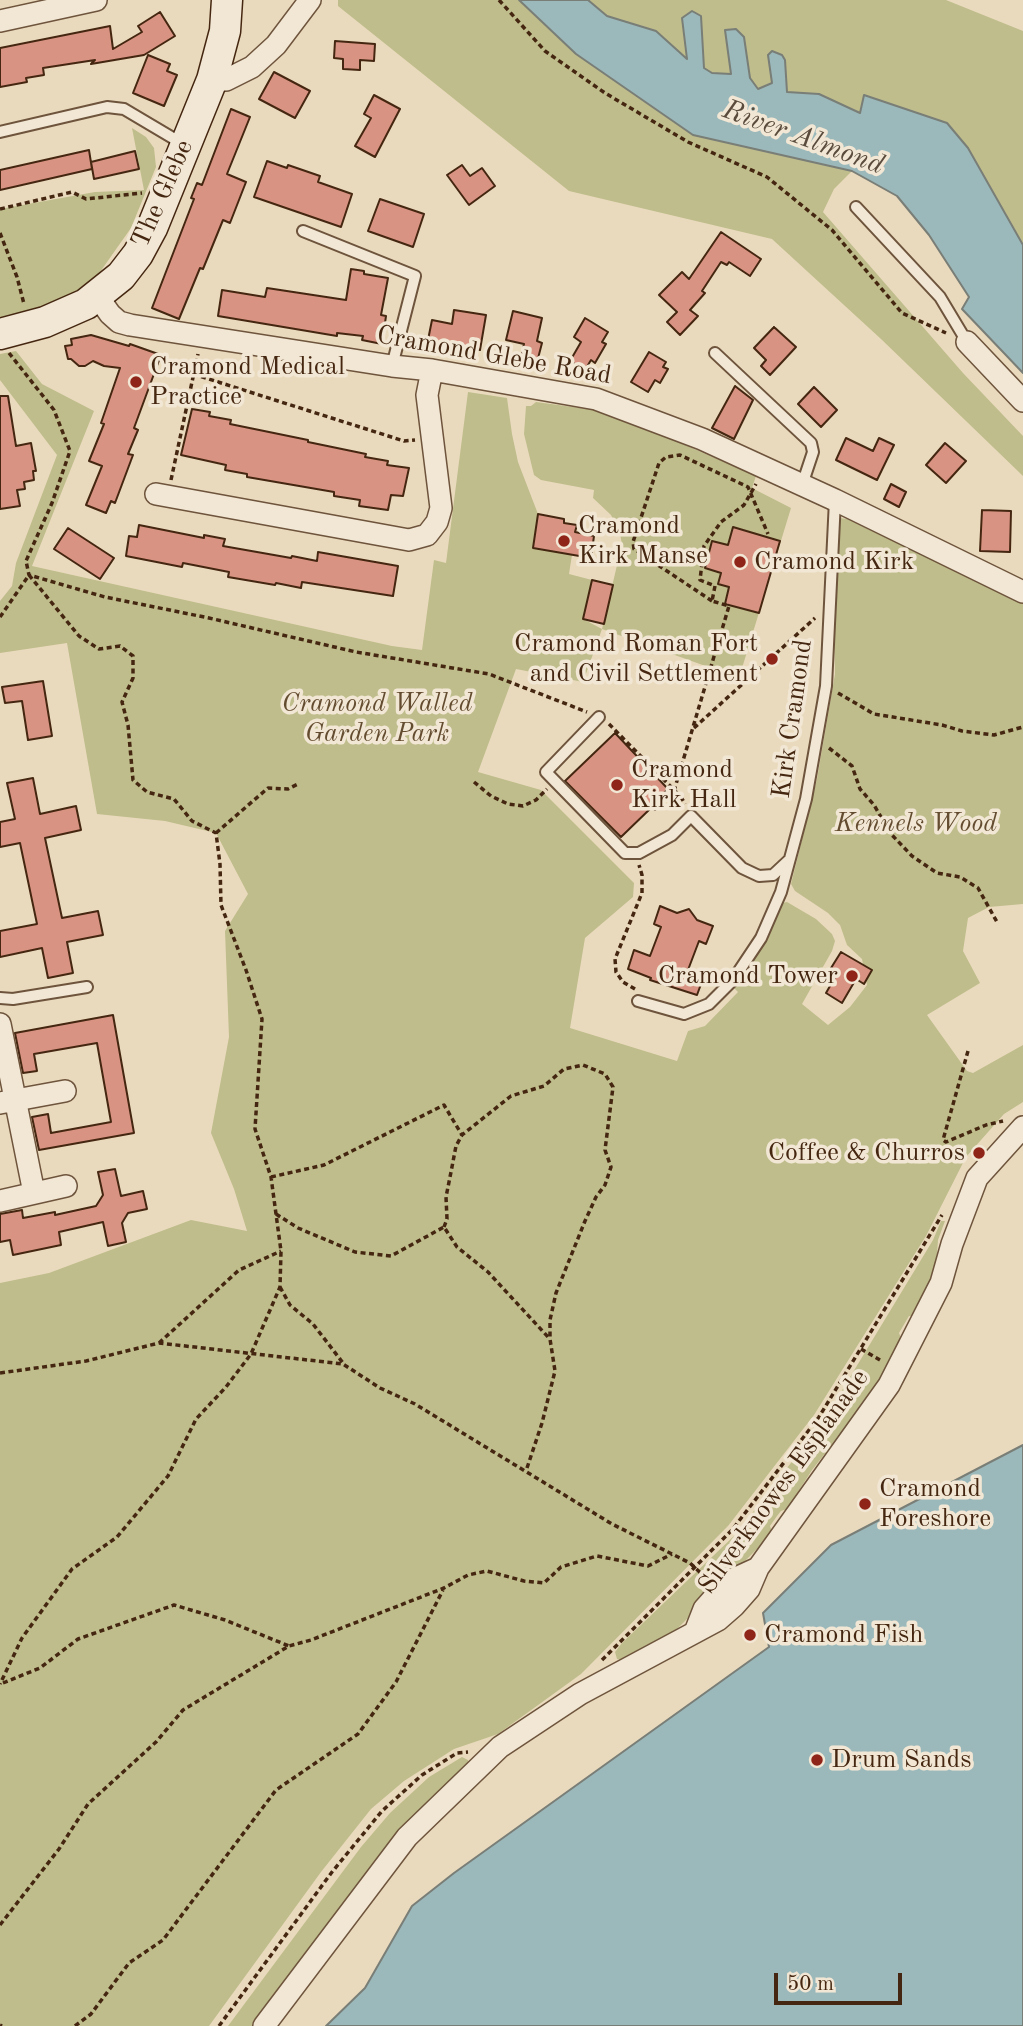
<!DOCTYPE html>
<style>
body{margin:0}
#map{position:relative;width:1023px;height:2026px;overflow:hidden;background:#eadabd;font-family:"Old Standard TT",serif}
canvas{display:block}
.scale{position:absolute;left:774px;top:1973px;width:128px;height:32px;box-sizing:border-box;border:4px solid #452711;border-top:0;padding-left:9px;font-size:21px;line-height:24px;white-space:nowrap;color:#452711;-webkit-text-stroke:5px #f1e7d4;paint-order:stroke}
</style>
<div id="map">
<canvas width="1023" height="2026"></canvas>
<div class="scale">50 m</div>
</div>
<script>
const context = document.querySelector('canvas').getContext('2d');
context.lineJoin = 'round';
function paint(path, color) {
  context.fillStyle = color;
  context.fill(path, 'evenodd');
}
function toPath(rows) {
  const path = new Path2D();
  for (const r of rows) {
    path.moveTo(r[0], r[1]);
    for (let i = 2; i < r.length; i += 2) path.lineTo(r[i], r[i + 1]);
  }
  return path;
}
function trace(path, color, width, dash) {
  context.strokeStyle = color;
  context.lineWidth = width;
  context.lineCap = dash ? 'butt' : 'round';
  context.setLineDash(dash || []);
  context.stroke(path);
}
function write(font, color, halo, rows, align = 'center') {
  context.font = font + ' "Old Standard TT",serif';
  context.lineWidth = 7;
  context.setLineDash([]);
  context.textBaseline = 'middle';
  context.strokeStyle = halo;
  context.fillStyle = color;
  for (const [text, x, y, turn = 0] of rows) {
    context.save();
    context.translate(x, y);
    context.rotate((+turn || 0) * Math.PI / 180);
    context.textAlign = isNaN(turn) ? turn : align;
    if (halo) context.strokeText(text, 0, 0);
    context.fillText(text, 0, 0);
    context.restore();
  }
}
paint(toPath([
 [338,0,519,0,577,54,693,135,852,171,834,189,823,212,963,373,1023,436,1023,476,881,339,772,239,569,191,338,6],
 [588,0,946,0,1023,31,1023,245,864,96,861,114,819,94,787,92,785,60,782,55,772,52,768,55,772,83,758,89,750,78,744,37,737,29,725,30,732,74,712,73,687,60,656,31,607,16],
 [132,128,146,137,154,148,156,167,131,228,100,272,66,299,0,318,0,209,95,192,144,190],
 [16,351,42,384,94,411,32,566,392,646,422,650,434,560,446,563,468,392,507,398,512,434,518,462,538,514,533,547,572,555,569,574,592,580,588,595,603,598,583,619,602,629,622,544,620,534,611,515,593,498,594,490,541,480,534,475,524,434,526,406,531,406,536,402,595,410,651,430,756,476,752,488,791,508,739,678,602,629,583,682,516,669,478,772,541,790,634,883,633,897,585,938,570,1028,677,1061,688,1031,705,1026,738,992,733,987,753,961,782,903,787,902,816,919,832,934,835,941,832,951,802,1004,828,1025,850,1007,867,985,862,959,847,945,840,925,828,913,795,891,791,884,817,779,835,674,834,614,840,518,847,519,1023,604,1023,904,989,907,968,918,963,951,980,983,927,1015,967,1071,973,1073,1023,1045,1023,1102,1004,1114,966,1157,926,1236,814,1415,728,1526,581,1674,498,1734,454,1749,404,1781,371,1809,321,1872,209,2026,0,2026,0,1283,49,1273,191,1220,247,1231,234,1189,211,1133,229,1037,225,931,248,894,216,833,165,821,97,814,67,643,0,653,0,601,12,586,16,563,57,455,0,380,0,354],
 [941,1221,945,1221,938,1240,936,1267,932,1280,913,1316,909,1316,899,1333,901,1338,881,1379,861,1408,812,1470,787,1509,781,1511,777,1516,770,1526,772,1532,769,1537,671,1635,622,1660,617,1659,615,1652,622,1643,736,1534,824,1420,933,1240],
 [462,1757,468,1760,468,1763,398,1831,319,1944,253,2026,228,2026,361,1847,390,1813,429,1777]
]), '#bfbd8c');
const water = toPath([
 [519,0,588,0,607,16,656,31,687,59,682,18,692,11,701,16,704,68,712,73,731,74,725,30,736,29,744,37,750,78,758,89,772,83,768,55,772,51,782,55,785,60,787,92,819,94,860,113,864,95,947,123,968,148,1023,245,1023,373,962,309,969,297,929,235,897,196,852,171,693,135,576,54,519,0],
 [1023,1445,1023,2026,326,2026,365,1988,412,1906,454,1873,769,1647,763,1613,831,1545,1023,1445]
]);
paint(water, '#9bb8bb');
trace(water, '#797e77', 2);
const building = toPath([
 [160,12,175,36,144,55,91,64,95,60,43,68,44,75,26,78,27,82,0,87,0,48,110,26,113,49,142,32,138,26,160,12],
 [335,41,375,44,374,61,360,60,360,70,343,69,343,59,334,58,335,41],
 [148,55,170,64,167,71,177,75,164,106,133,93,148,55],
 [274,72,310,91,295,118,259,99,274,72],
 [374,95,400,109,375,157,355,146,371,118,364,114,374,95],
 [231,109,250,117,227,174,246,182,230,223,223,220,203,269,200,268,179,319,152,308,194,199,191,198,197,183,202,185,231,109],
 [89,150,92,169,0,190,0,170,89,150],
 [135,151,139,169,94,179,91,162,135,151],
 [267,161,287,168,288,165,320,176,318,182,352,194,341,227,254,197,267,161],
 [462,165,470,176,482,168,495,186,469,205,447,175,462,165],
 [380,199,424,214,413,247,368,231,380,199],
 [721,232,761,259,750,276,729,262,727,265,721,262,702,291,705,293,690,310,698,316,680,335,667,322,677,312,659,295,682,272,689,279,721,232],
 [351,269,364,271,364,274,388,278,381,315,386,316,382,344,362,340,363,336,337,333,337,336,218,316,222,290,265,297,267,288,346,300,351,269],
 [454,310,486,315,480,350,468,348,467,353,427,345,432,320,452,324,454,310],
 [513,311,542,318,537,341,542,343,536,366,520,362,524,344,506,340,513,311],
 [585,318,608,332,602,342,606,344,595,363,591,360,585,370,570,361,581,342,574,337,585,318],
 [774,327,796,347,770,375,761,366,766,360,754,348,774,327],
 [91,335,129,346,130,344,161,355,134,428,138,430,128,454,133,455,115,503,111,501,106,513,86,505,102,466,89,461,104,424,101,423,120,368,104,366,93,361,85,366,79,366,71,359,68,359,65,346,72,345,71,339,91,335],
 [649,352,666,362,663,367,668,369,660,383,655,380,648,392,631,382,649,352],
 [735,386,753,400,734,439,712,428,735,386],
 [814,387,837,410,821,427,798,404,814,387],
 [0,396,8,396,16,446,31,443,36,471,33,471,34,480,24,482,25,489,17,490,20,506,0,509,0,396],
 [192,409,210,412,209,416,231,420,230,424,308,440,308,442,366,454,365,457,388,461,387,465,409,468,403,496,391,495,388,510,359,506,360,500,334,496,334,492,247,477,247,474,225,470,226,465,181,455,192,409],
 [846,438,873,451,879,438,894,445,877,480,836,460,846,438],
 [945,443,966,461,946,483,926,465,945,443],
 [891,484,906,492,899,507,884,499,891,484],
 [982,510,1011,511,1010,552,980,551,982,510],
 [538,514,564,519,564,523,577,525,575,532,594,536,591,558,533,548,538,514],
 [139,525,204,538,204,535,225,539,223,546,291,558,292,556,317,561,318,552,398,566,393,596,302,582,301,588,276,583,275,585,228,577,229,572,183,563,182,567,126,556,129,536,137,537,139,525],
 [733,527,780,541,759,613,725,604,729,587,718,584,721,573,705,568,712,541,728,545,733,527],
 [68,528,114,558,100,579,54,549,68,528],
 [592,580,613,585,604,624,583,619,592,580],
 [43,681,52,736,28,740,22,701,5,703,2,687,43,681],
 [615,733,668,789,661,796,665,800,655,810,652,807,621,837,565,781,615,733],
 [33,778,40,814,76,806,81,830,45,838,62,918,98,911,103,935,67,942,73,973,48,978,42,948,0,957,0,931,37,924,20,843,0,847,0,822,15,819,7,783,33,778],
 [660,906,677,913,689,909,697,920,713,926,706,944,699,941,688,970,704,976,697,995,650,980,651,978,628,969,634,950,650,956,661,927,654,924,660,906],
 [841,952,872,970,864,984,856,979,842,1003,826,993,838,972,831,968,841,952],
 [113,1015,134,1133,39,1150,32,1117,48,1114,51,1133,111,1122,97,1043,34,1054,37,1071,23,1073,15,1033,113,1015],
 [115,1169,121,1196,143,1191,147,1209,128,1213,122,1223,126,1242,108,1246,103,1222,59,1232,61,1245,13,1255,10,1240,0,1242,0,1214,22,1210,23,1218,55,1212,55,1215,96,1206,103,1195,98,1172,115,1169]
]);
paint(building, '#d89382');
trace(building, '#452711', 2);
const lane = toPath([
 [0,132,107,107,124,109,183,144],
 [856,207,940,297,967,342],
 [303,231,415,276,392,366],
 [715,353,811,443,813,452,802,485],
 [599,717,546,772,625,853,639,853,672,835,691,816,742,868,759,876,773,875,788,861],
 [0,998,13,999,87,987],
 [638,1001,684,1014,709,1004,733,980,761,938,781,892,806,799,826,686,835,500]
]);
const street = toPath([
 [0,21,96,0],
 [212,80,226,80,252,67,276,45,310,0],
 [98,297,110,314,119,322,130,325,392,366,432,370,596,399,702,439,835,500,1023,592],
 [967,342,1023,401],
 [156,494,409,540,427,535,437,522,441,508,427,395,432,370],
 [0,1024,34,1193],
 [0,1103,65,1091],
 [0,1201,66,1186],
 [695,1632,704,1609,720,1591,734,1579,758,1568],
 [264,2026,407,1837,500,1747,580,1694,718,1620,734,1606,749,1589,758,1568,889,1385,941,1283,952,1244,977,1178,1023,1127]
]);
const secondary = toPath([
 [0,334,45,322,86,304,121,276,138,254,152,228,212,80,225,31,227,0]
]);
trace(lane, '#6e543c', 14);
trace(street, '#6e543c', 24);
trace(secondary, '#452711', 33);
trace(toPath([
 [499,0,545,51,605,93,688,142,767,177,832,230,902,313,946,333],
 [0,209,72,192,86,199,142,193],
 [0,233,17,277,24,304],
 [9,353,54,410,70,451,52,503,26,561,29,575,105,597,209,618,356,652,489,674,587,712],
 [193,374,404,441,415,440],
 [171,480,198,354],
 [712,601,634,549,633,542,659,463,666,457,680,455,748,487,768,534],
 [0,617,29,575,79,636,99,649,120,646,133,656,133,678,122,702,128,725,133,780,147,792,174,799,192,821,216,833,220,864,221,905,246,970,262,1019,255,1129,271,1177,281,1251,280,1287,251,1354,226,1387,196,1419,168,1476,117,1537,72,1569,22,1638,0,1684],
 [838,693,874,714,942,725,962,731,994,735,1023,727],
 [609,724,681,797,685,804],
 [694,728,815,618],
 [829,748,852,766,860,789,874,805,891,834,912,856,937,873,960,877,978,888,997,922],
 [474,782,491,796,508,804,523,806,536,800,547,789],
 [674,791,729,606,712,601,715,586,700,580,704,546,721,522,744,505,756,484],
 [216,833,268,788,288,789,298,784],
 [635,989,623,982,616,972,615,959,642,893,642,875,639,865],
 [968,1051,943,1140,946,1142,986,1125,1003,1121],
 [271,1177,324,1165,444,1105,462,1135],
 [276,1214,298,1228,355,1252,391,1256,444,1227,457,1247,488,1272,549,1338],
 [444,1227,447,1219,446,1197,451,1172,456,1146,462,1135,511,1096,544,1086,564,1069,583,1065,605,1074,613,1087,605,1150,611,1167,605,1185,596,1197,585,1221,556,1293,550,1320,550,1339,555,1371,542,1423,526,1471],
 [280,1287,290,1305,313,1324,343,1363],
 [159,1343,239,1270,281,1251],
 [861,1349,880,1360],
 [0,1373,86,1361,159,1343,343,1364,380,1388,415,1404,612,1524,690,1563,707,1579],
 [602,1660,732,1530,819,1417,942,1215],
 [3,1683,40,1668,78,1639,174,1605,225,1620,289,1646],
 [0,1925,59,1849,88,1804,156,1742,183,1710,289,1646,311,1640,444,1588,468,1575,487,1571,524,1581,544,1583,561,1567,597,1556,648,1566,672,1554],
 [0,2025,2,2026],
 [75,2026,91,2014,129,1963,163,1940,276,1790,358,1734,396,1682,443,1590],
 [219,2026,332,1872,382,1811,422,1775,457,1753,468,1752]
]), '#452711', 3.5, [5, 3.5]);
trace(lane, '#f1e7d4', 10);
trace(street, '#f1e7d4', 21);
trace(secondary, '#f1e7d4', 30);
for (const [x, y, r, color] of [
 [136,382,7,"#8f2418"],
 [564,541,7,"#8f2418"],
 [740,562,7,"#8f2418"],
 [772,659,7,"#8f2418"],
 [617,785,7,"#8f2418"],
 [852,976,7,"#8f2418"],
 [979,1153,7,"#8f2418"],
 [865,1504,7,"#8f2418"],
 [750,1635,7,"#8f2418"],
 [817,1760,7,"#8f2418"]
]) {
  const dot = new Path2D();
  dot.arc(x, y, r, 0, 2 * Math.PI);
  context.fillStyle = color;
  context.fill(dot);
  trace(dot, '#f1e7d4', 2.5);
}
write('26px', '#452711', '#f1e7d4', [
 ["The Glebe",163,194,-66],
 ["Cramond Glebe Road",494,356,10],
 ["Kirk Cramond",793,719,-82],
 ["Silverknowes Esplanade",784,1482,-54]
]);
write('26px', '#452711', '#f1e7d4', [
 ["Cramond Medical",150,367],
 ["Practice",150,397],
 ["Cramond",578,526],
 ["Kirk Manse",578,556],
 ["Cramond Kirk",754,562],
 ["Cramond Roman Fort",758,644,"right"],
 ["and Civil Settlement",758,674,"right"],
 ["Cramond",631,770],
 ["Kirk Hall",631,800],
 ["Cramond Tower",838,976,"right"],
 ["Coffee & Churros",965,1153,"right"],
 ["Cramond",879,1489],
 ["Foreshore",879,1519],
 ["Cramond Fish",764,1635],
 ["Drum Sands",831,1760]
], 'left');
write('italic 26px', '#644c30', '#f1e7d4', [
 ["Cramond Walled",377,704],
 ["Garden Park",377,734],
 ["Kennels Wood",916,824]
]);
write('italic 28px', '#5a4b3c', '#f1e7d4', [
 ["River Almond",803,138,20]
]);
</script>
